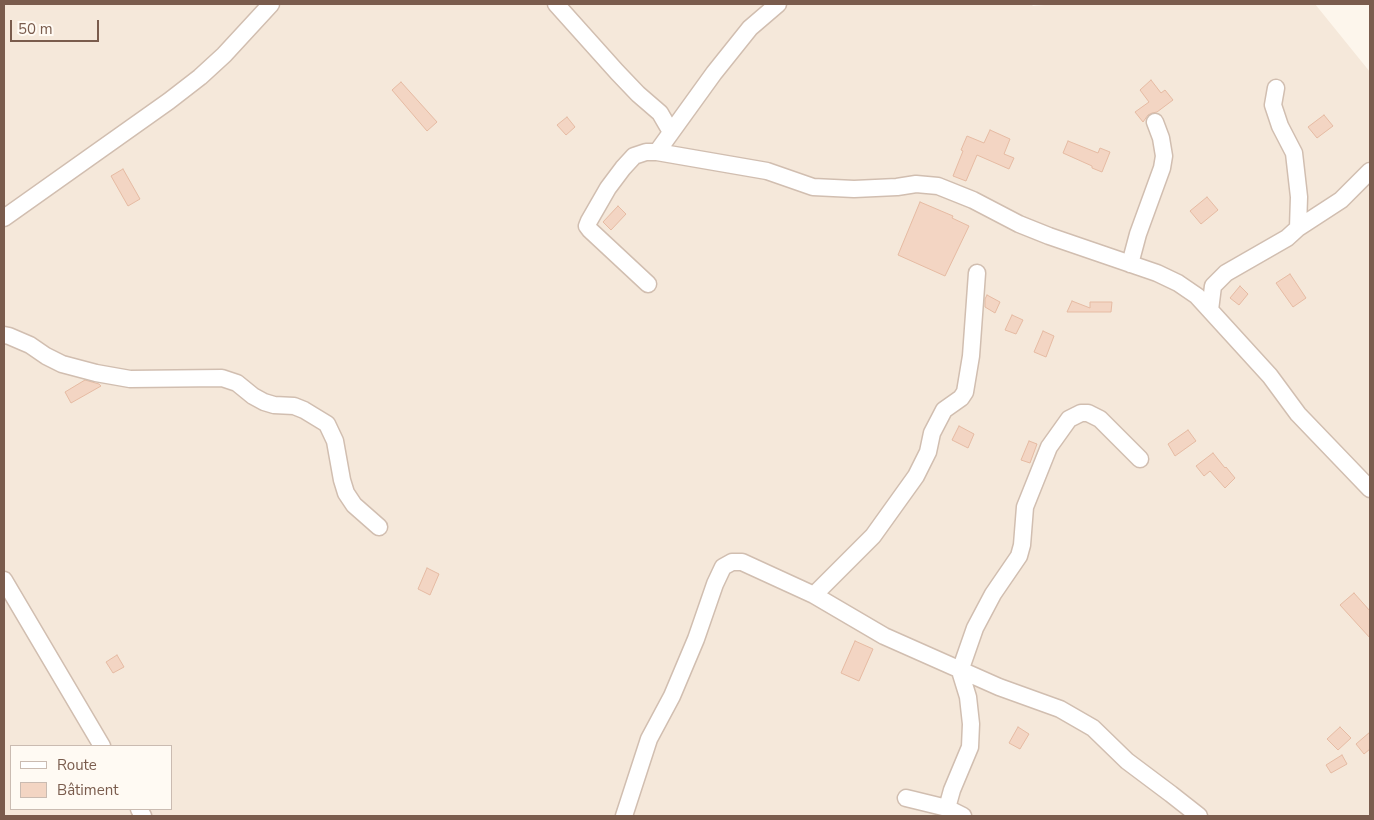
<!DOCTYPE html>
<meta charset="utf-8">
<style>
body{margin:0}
#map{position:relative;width:1374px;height:820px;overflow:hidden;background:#fdf6ec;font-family:"Nunito Sans",sans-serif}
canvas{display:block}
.frame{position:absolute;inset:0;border:5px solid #7a5c4d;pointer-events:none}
.legend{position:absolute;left:10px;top:745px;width:162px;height:65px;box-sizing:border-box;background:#fffaf3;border:1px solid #cabbb1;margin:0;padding:6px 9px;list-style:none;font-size:15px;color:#7a5c4d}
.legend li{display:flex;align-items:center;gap:10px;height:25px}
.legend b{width:25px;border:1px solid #cabbb1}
.scale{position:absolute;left:10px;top:20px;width:89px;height:22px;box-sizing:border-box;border:2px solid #7a5c4d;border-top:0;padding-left:6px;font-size:15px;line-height:18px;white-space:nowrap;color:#7a5c4d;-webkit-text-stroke:4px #fffaf3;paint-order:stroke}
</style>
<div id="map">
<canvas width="1374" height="820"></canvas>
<div class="frame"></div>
<ul class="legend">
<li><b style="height:6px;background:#fff"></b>Route</li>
<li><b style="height:14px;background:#f3d5c3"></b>Bâtiment</li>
</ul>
<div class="scale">50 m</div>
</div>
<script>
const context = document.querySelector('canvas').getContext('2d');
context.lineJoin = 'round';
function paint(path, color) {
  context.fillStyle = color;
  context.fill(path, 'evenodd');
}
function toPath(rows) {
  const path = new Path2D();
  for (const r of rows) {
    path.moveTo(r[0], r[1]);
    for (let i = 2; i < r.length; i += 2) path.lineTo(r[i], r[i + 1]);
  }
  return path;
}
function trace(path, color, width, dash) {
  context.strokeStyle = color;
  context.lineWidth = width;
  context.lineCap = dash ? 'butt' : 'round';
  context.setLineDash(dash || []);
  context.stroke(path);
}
paint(toPath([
 [4,4,1031,4,1033,6,1057,4,1315,4,1370,72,1370,816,4,816],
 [11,746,171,746,171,809,11,809]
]), '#f5e8da');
const building = toPath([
 [1151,80,1161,93,1165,90,1173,100,1157,112,1152,113,1148,115,1143,122,1135,112,1149,102,1140,90,1151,80],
 [401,82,437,122,427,131,392,90,401,82],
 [1324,115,1333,126,1317,138,1308,127,1324,115],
 [567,117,575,127,566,135,557,125,567,117],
 [990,130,1010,139,1004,154,1014,158,1009,169,977,155,966,181,953,176,963,151,961,150,967,136,984,143,990,130],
 [1068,141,1098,153,1100,148,1110,152,1102,172,1092,168,1092,166,1063,153,1068,141],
 [123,169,140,199,128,206,111,176,123,169],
 [1207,197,1218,210,1201,224,1190,211,1207,197],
 [920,202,953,216,952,218,969,226,945,276,898,255,920,202],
 [618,206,626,214,611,230,603,222,618,206],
 [1290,274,1306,298,1293,307,1276,283,1290,274],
 [1240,286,1248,294,1239,305,1230,298,1240,286],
 [987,295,1000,302,995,313,985,307,985,299,987,295],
 [1072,301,1090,308,1090,302,1112,302,1111,312,1067,312,1072,301],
 [1012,315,1023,320,1016,334,1005,330,1012,315],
 [1043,331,1054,336,1046,357,1034,352,1043,331],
 [85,380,99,384,101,386,71,403,65,392,85,380],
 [959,426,974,434,968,448,952,440,959,426],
 [1188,430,1196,441,1175,456,1168,444,1188,430],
 [1029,441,1037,444,1030,463,1021,460,1029,441],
 [1213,453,1225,468,1226,467,1235,478,1225,488,1210,471,1204,476,1196,466,1213,453],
 [427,568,439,574,430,595,418,589,427,568],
 [1354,593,1370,611,1370,638,1340,605,1354,593],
 [855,641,873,649,859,681,841,673,855,641],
 [117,655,124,667,113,673,106,662,117,655],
 [1018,727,1029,734,1020,749,1009,743,1018,727],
 [1340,727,1351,738,1338,750,1327,739,1340,727],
 [1370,732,1370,749,1364,754,1356,744,1370,732],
 [1342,755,1347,764,1331,773,1326,765,1342,755]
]);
paint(building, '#f3d5c3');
trace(building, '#e6bba3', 1);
const minor = toPath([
 [556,4,617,72,638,94,660,113,671,132],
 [657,152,714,73,750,28,778,4],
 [4,218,169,101,200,77,224,55,271,4],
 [1298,228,1341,200,1370,171],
 [1130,264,1138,234,1162,168,1164,156,1161,138,1155,122],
 [648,284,590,230,587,226,589,221,608,188,623,168,634,156,646,152,657,152,767,171,813,187,854,189,897,187,916,184,938,186,973,200,1019,224,1049,236,1157,273,1178,283,1197,296,1270,376,1298,414,1370,489],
 [1210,310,1213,286,1226,273,1287,238,1298,228,1299,197,1294,153,1280,126,1273,105,1276,88],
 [4,335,9,336,30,345,46,356,62,364,96,373,130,379,222,378,237,383,253,396,264,402,274,405,294,406,304,410,327,424,335,441,342,480,346,493,354,505,379,527],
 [4,580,102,746],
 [814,595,873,536,916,476,928,452,932,433,944,410,961,398,965,392,971,356,977,273],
 [906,798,947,808,963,816],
 [947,808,952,790,970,747,971,724,968,697,960,671,975,628,993,594,1019,556,1022,545,1025,507,1049,447,1069,419,1081,413,1088,413,1100,419,1140,459],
 [139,809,143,816],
 [624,816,649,739,672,696,696,639,715,584,723,567,732,562,742,562,814,595,884,636,999,687,1060,709,1093,728,1127,761,1171,794,1199,816]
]);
trace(minor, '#d1beb0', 19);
trace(minor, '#fff', 16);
</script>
